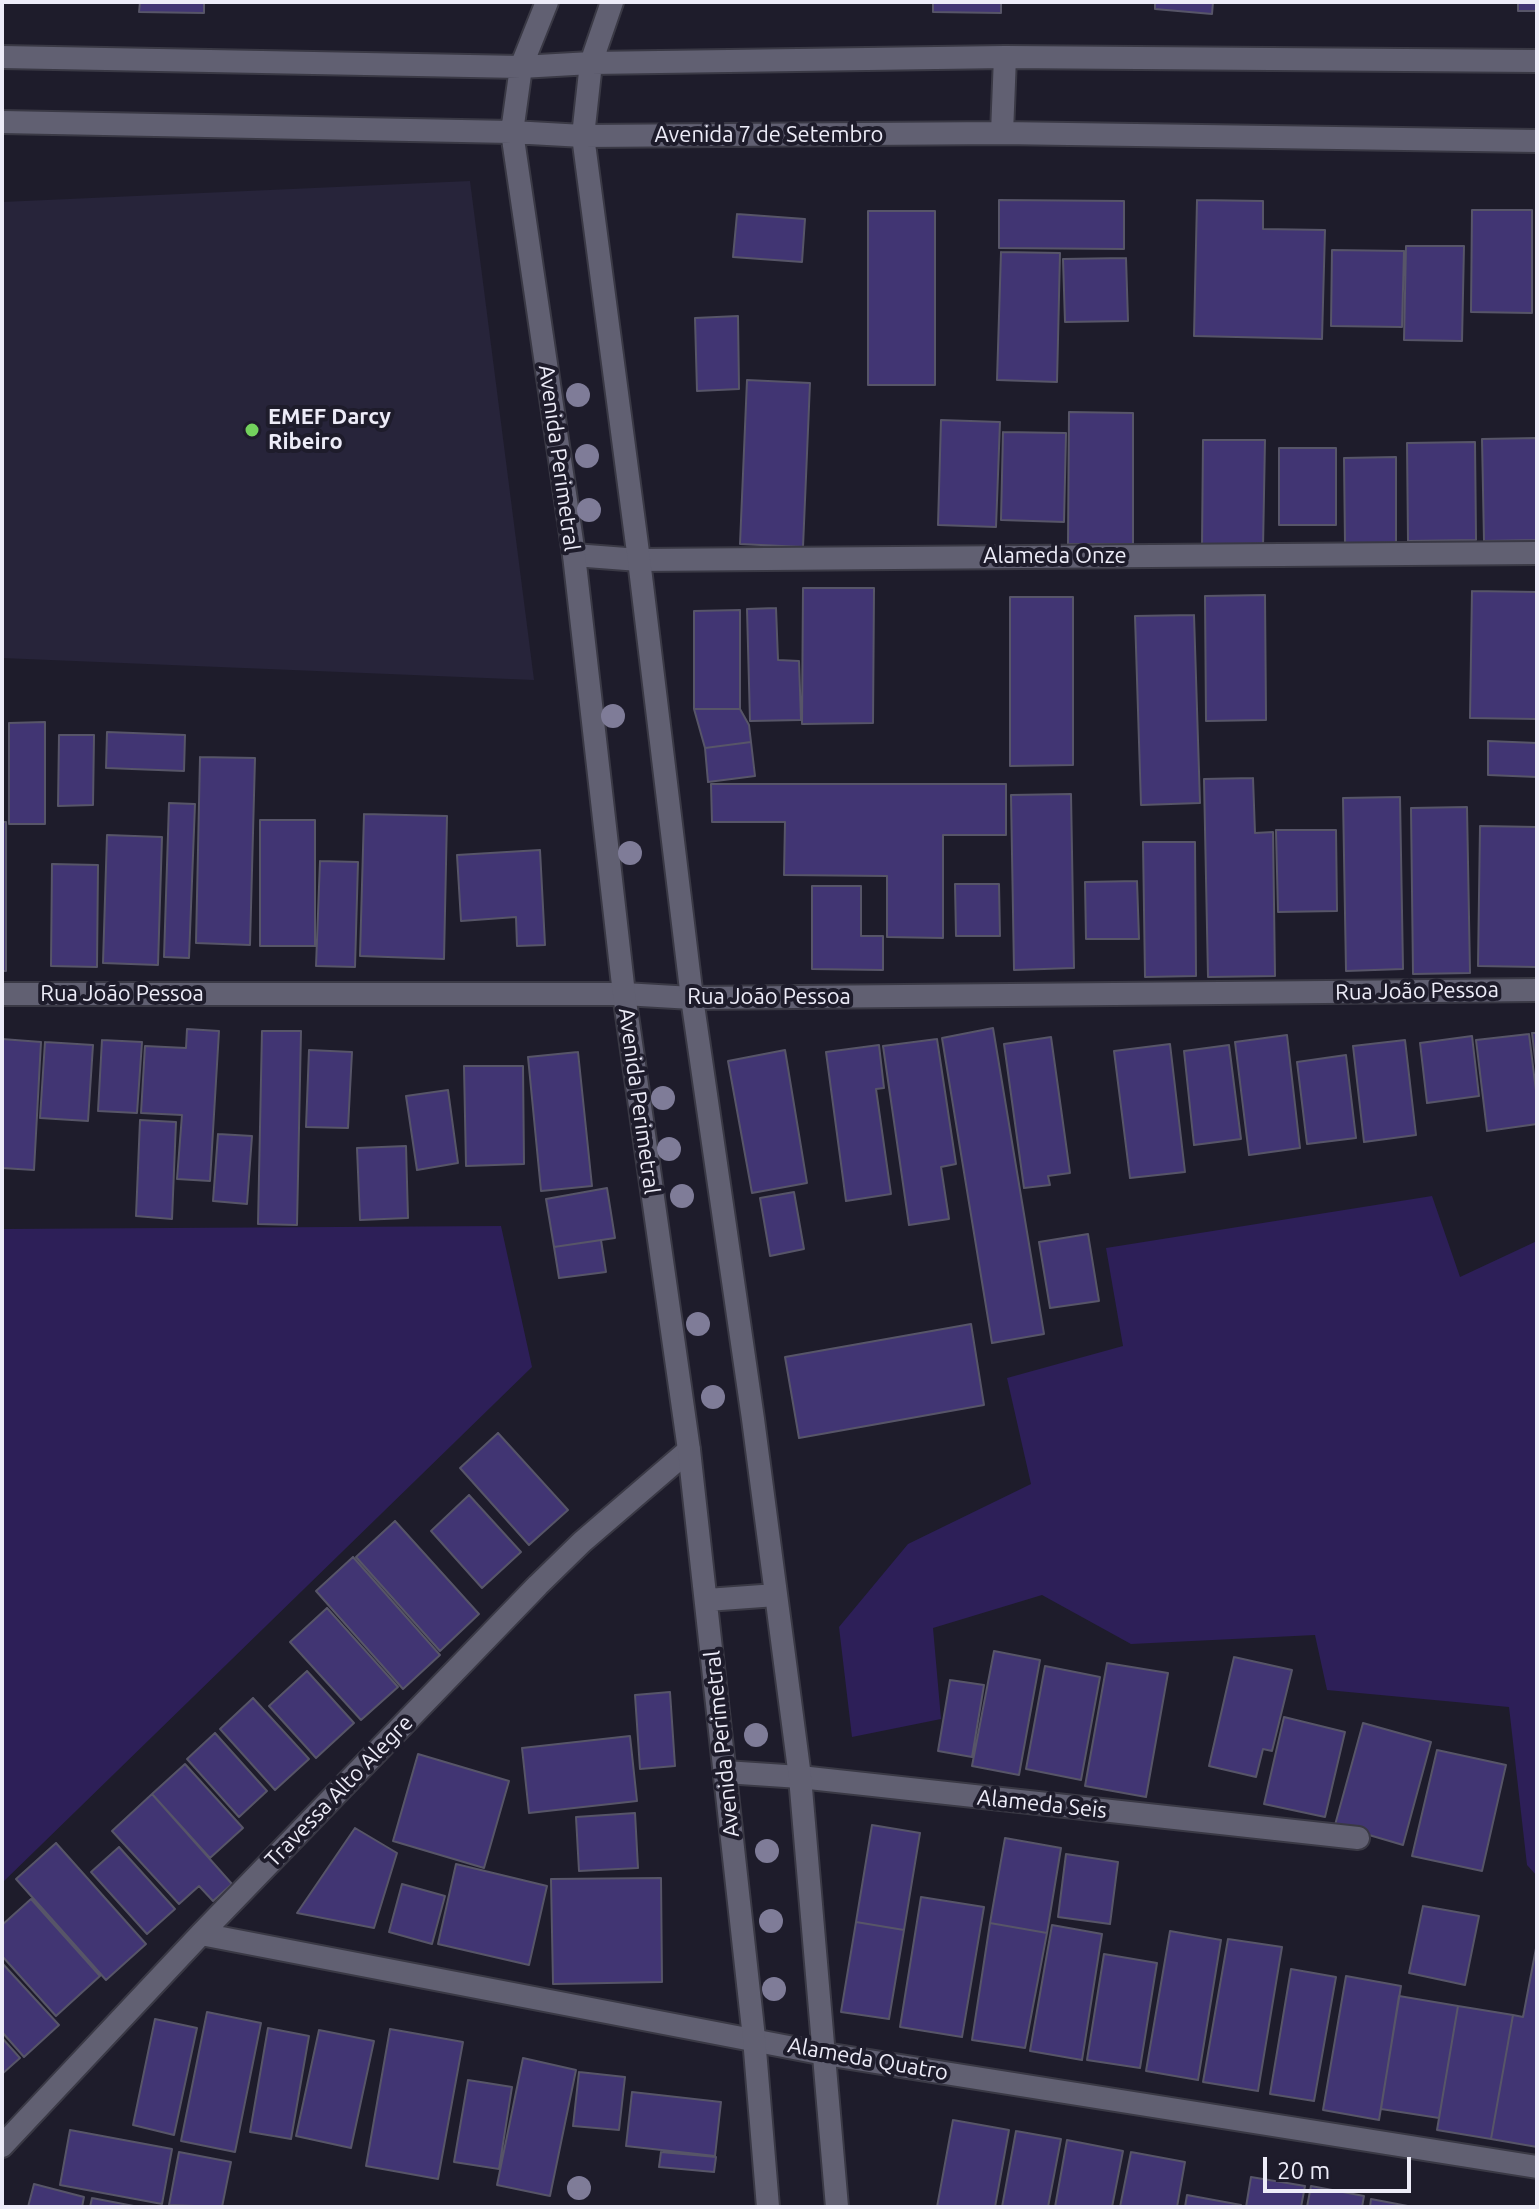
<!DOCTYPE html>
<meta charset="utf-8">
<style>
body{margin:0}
#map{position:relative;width:1539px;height:2209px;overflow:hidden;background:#1e1c2b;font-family:Ubuntu,sans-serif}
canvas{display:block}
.frame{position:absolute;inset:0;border:4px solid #edecf8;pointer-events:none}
.scale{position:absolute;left:1263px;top:2157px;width:148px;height:36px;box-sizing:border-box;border:4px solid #edecf8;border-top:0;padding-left:10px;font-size:24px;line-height:28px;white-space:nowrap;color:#edecf8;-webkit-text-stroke:6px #1e1c2b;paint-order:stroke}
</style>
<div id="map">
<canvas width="1539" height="2209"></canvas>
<div class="frame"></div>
<div class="scale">20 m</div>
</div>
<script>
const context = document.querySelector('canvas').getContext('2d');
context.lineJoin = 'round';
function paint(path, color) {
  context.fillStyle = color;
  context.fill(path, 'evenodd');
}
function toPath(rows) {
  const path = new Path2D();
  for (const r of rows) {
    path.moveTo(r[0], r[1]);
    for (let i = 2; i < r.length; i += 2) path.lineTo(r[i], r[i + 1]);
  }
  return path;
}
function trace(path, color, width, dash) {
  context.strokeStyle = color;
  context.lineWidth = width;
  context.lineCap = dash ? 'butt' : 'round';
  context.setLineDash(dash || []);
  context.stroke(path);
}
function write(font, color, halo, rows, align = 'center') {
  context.font = font + ' Ubuntu,sans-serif';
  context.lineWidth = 8;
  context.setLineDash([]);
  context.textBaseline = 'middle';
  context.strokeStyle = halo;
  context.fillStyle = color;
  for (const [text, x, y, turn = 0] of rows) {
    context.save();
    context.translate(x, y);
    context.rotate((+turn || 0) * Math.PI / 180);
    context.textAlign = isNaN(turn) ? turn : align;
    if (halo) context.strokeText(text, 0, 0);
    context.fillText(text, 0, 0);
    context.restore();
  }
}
paint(toPath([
 [470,181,534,680,2,658,2,202]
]), '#27243a');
paint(toPath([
 [1432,1196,1460,1277,1537,1241,1537,1876,1527,1865,1509,1707,1327,1690,1315,1635,1131,1644,1042,1595,933,1628,941,1719,852,1737,839,1627,908,1544,1031,1484,1007,1378,1123,1346,1106,1248],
 [501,1226,532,1367,2,1883,2,1229]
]), '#2d1f58');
const building = toPath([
 [140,2,204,2,204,13,139,12,140,2],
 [933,2,1001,2,1001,13,933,12,933,2],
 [1155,2,1213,2,1212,14,1155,9,1155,2],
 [1518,2,1537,2,1537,11,1518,11,1518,2],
 [999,200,1124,201,1124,249,999,248,999,200],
 [1197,200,1263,201,1263,229,1325,230,1322,339,1194,336,1197,200],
 [1472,210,1532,210,1532,313,1471,312,1472,210],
 [868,211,935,211,935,385,868,385,868,211],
 [737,214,805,219,802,262,733,257,737,214],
 [1406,246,1464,246,1462,341,1404,340,1406,246],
 [1332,250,1404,251,1402,327,1331,326,1332,250],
 [1001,252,1060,253,1057,382,997,380,1001,252],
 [1126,258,1128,321,1065,322,1063,259,1126,258],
 [738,316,739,389,697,391,695,318,738,316],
 [747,380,810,383,803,547,740,544,747,380],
 [1069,412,1133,413,1133,544,1068,544,1069,412],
 [941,420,1000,422,996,527,938,525,941,420],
 [1003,432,1066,433,1064,522,1001,520,1003,432],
 [1537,438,1537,540,1484,541,1482,439,1537,438],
 [1203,440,1265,440,1263,548,1202,548,1203,440],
 [1475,442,1476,540,1408,541,1407,443,1475,442],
 [1279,448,1336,448,1336,525,1279,525,1279,448],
 [1396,457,1396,543,1345,544,1344,458,1396,457],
 [803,588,874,588,873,723,802,724,803,588],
 [1472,591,1537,592,1537,719,1470,718,1472,591],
 [1265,595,1266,720,1206,721,1205,596,1265,595],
 [1010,597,1073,597,1073,765,1010,766,1010,597],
 [776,608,778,660,799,661,801,720,750,721,747,609,776,608],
 [740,610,740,709,694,709,694,611,740,610],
 [1194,615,1200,803,1141,805,1135,616,1194,615],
 [694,709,740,709,749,725,751,742,705,748,694,709],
 [45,722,45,824,9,824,9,723,45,722],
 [107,732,185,735,184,771,106,768,107,732],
 [59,735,94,735,93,805,58,806,59,735],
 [1488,741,1537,743,1537,777,1488,775,1488,741],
 [751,742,755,776,708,782,705,748,751,742],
 [200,757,255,758,250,945,196,943,200,757],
 [1253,778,1255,833,1273,832,1275,976,1208,977,1204,779,1253,778],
 [711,784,1006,784,1006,835,943,835,943,938,887,937,887,876,784,875,785,822,712,822,711,784],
 [1071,794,1074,968,1014,970,1011,795,1071,794],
 [1400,797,1403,969,1346,971,1343,798,1400,797],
 [169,803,195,804,189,958,164,957,169,803],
 [1467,807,1470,973,1413,974,1411,808,1467,807],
 [364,814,447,816,444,959,360,956,364,814],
 [260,820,315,820,315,946,260,946,260,820],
 [2,822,6,822,6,971,2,971,2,822],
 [1480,826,1537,827,1537,967,1478,966,1480,826],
 [1276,830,1336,830,1337,911,1278,912,1276,830],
 [107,835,162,837,158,965,103,963,107,835],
 [1143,842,1195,842,1196,976,1145,977,1143,842],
 [540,850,545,945,517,946,516,917,461,921,457,855,540,850],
 [320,861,358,862,355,967,316,966,320,861],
 [52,864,98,865,97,967,51,966,52,864],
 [1137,881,1139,939,1086,939,1085,882,1137,881],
 [955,884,999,884,1000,936,956,936,955,884],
 [812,886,861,886,861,936,883,936,883,970,812,969,812,886],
 [993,1028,1044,1334,992,1343,942,1038,993,1028],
 [187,1029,219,1031,210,1181,177,1179,182,1115,141,1113,145,1046,186,1048,187,1029],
 [262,1031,301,1031,297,1225,258,1224,262,1031],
 [1532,1033,1537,1033,1537,1074,1532,1033],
 [1529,1034,1537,1099,1537,1124,1487,1131,1476,1040,1529,1034],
 [1287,1035,1300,1148,1249,1155,1235,1042,1287,1035],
 [1472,1036,1479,1096,1427,1103,1420,1043,1472,1036],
 [1051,1037,1070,1173,1048,1176,1050,1185,1024,1188,1004,1044,1051,1037],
 [2,1039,41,1042,34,1170,2,1168,2,1039],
 [937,1039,956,1164,941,1167,949,1219,909,1225,883,1046,937,1039],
 [102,1040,142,1042,137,1113,98,1111,102,1040],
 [1405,1040,1416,1135,1364,1142,1353,1046,1405,1040],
 [45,1042,93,1045,88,1121,40,1118,45,1042],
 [1170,1044,1185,1172,1130,1178,1114,1051,1170,1044],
 [879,1045,884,1088,876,1089,891,1194,846,1201,826,1052,879,1045],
 [1229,1045,1241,1139,1194,1145,1184,1051,1229,1045],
 [309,1050,352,1052,348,1128,306,1127,309,1050],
 [785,1050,807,1183,752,1193,728,1061,785,1050],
 [578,1052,592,1186,541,1191,528,1057,578,1052],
 [1346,1055,1356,1138,1307,1144,1297,1062,1346,1055],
 [464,1066,523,1066,524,1164,466,1166,464,1066],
 [448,1090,458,1163,417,1170,406,1096,448,1090],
 [140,1120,176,1122,172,1219,136,1216,140,1120],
 [218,1134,252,1136,247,1204,213,1201,218,1134],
 [406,1146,408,1218,360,1220,357,1148,406,1146],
 [607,1188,615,1238,554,1247,546,1199,607,1188],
 [794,1192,804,1249,770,1256,760,1198,794,1192],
 [1088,1234,1099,1301,1050,1308,1039,1242,1088,1234],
 [601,1240,606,1272,559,1278,554,1247,601,1240],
 [971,1324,984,1405,799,1438,785,1357,971,1324],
 [498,1433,568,1510,529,1545,460,1468,498,1433],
 [469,1495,521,1552,482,1588,431,1531,469,1495],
 [395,1521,479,1614,440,1651,356,1557,395,1521],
 [353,1557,440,1655,403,1689,316,1591,353,1557],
 [327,1608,398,1687,361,1720,290,1642,327,1608],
 [994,1651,1040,1660,1019,1775,972,1766,994,1651],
 [1234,1657,1292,1670,1272,1751,1263,1749,1256,1777,1209,1766,1234,1657],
 [1107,1663,1168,1673,1146,1797,1085,1786,1107,1663],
 [1045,1666,1100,1677,1081,1780,1026,1769,1045,1666],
 [307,1671,354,1723,316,1758,269,1706,307,1671],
 [950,1680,984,1685,972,1757,938,1751,950,1680],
 [670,1692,675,1766,640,1769,635,1695,670,1692],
 [253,1698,309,1759,275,1790,220,1729,253,1698],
 [1284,1717,1345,1732,1325,1817,1264,1804,1284,1717],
 [1363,1723,1431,1742,1403,1845,1335,1825,1363,1723],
 [215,1733,267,1791,239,1817,187,1759,215,1733],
 [630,1736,637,1801,529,1813,522,1748,630,1736],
 [1437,1750,1506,1765,1482,1871,1412,1856,1437,1750],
 [418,1754,509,1781,484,1868,393,1841,418,1754],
 [185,1764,243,1828,210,1858,152,1794,185,1764],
 [152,1794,232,1884,213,1901,199,1886,179,1904,112,1831,152,1794],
 [635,1813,638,1868,579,1871,576,1817,635,1813],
 [872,1825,920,1833,904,1930,856,1922,872,1825],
 [355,1828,397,1853,374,1928,297,1913,355,1828],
 [1005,1838,1061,1848,1047,1933,990,1923,1005,1838],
 [56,1843,146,1944,106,1980,16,1879,56,1843],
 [119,1847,175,1909,147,1934,91,1872,119,1847],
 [1066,1854,1118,1862,1110,1924,1058,1917,1066,1854],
 [456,1864,547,1886,529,1965,438,1944,456,1864],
 [661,1878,662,1982,553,1984,551,1879,661,1878],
 [402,1884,445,1896,432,1944,389,1932,402,1884],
 [921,1897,984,1907,962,2037,900,2027,921,1897],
 [31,1899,100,1976,56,2016,2,1956,2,1925,31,1899],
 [1423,1906,1479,1916,1465,1985,1409,1973,1423,1906],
 [856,1922,904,1930,889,2019,841,2012,856,1922],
 [990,1923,1047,1933,1025,2048,972,2040,990,1923],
 [1052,1925,1102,1934,1082,2060,1030,2051,1052,1925],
 [1170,1931,1221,1940,1198,2080,1146,2071,1170,1931],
 [1228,1939,1282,1947,1258,2091,1203,2082,1228,1939],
 [1537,1943,1537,2147,1491,2139,1513,2015,1523,2017,1537,1943],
 [1104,1954,1157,1963,1140,2068,1087,2060,1104,1954],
 [2,1963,59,2025,24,2057,2,2032,2,1963],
 [1291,1969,1336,1977,1314,2101,1270,2094,1291,1969],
 [1346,1976,1401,1986,1379,2120,1323,2110,1346,1976],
 [1399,1996,1458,2006,1439,2118,1381,2109,1399,1996],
 [1458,2006,1513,2015,1491,2139,1437,2130,1458,2006],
 [207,2012,261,2023,235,2152,181,2141,207,2012],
 [155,2019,197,2028,174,2135,133,2125,155,2019],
 [268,2028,309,2036,291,2139,250,2132,268,2028],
 [390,2029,463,2042,438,2179,366,2166,390,2029],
 [319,2030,374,2041,351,2148,296,2136,319,2030],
 [2,2038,20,2058,2,2074,2,2038],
 [523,2058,576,2070,550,2196,497,2185,523,2058],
 [579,2072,625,2077,619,2130,573,2126,579,2072],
 [468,2080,512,2087,499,2169,454,2162,468,2080],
 [632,2092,721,2102,715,2156,626,2146,632,2092],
 [953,2120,1009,2130,995,2207,937,2207,953,2120],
 [70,2130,172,2149,162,2204,60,2185,70,2130],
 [1016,2131,1061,2139,1048,2207,1002,2207,1016,2131],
 [1067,2140,1123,2151,1112,2207,1055,2207,1067,2140],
 [179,2152,231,2162,222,2207,169,2205,179,2152],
 [661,2152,716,2157,714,2172,659,2167,661,2152],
 [1131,2152,1185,2162,1177,2207,1120,2207,1131,2152],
 [1251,2177,1305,2186,1301,2207,1246,2207,1251,2177],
 [34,2184,84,2197,82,2207,28,2207,34,2184],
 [1311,2186,1364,2196,1362,2207,1307,2207,1311,2186],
 [1187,2195,1241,2205,1241,2207,1185,2207,1187,2195],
 [92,2198,139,2207,90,2207,92,2198],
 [1371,2199,1413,2207,1370,2207,1371,2199]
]);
paint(building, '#413573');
trace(building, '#575568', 2);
const minor = toPath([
 [574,555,639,560,1537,553],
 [2,994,624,994,692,998,1537,990],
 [725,1772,800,1777,1358,1838],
 [201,1934,825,2054,1537,2167],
 [2,2146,201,1934,538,1585,582,1542,689,1450]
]);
const tertiary = toPath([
 [547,2,521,67,512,132,574,555,624,994,689,1450,754,2038,768,2207],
 [612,2,591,63,583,136,639,560,692,998,753,1419,800,1777,837,2207],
 [2,57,521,67,591,63,1005,57,1537,61],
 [2,122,512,132,583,136,1002,133,1537,141],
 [1002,133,1005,57],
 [707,1600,776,1595]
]);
trace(minor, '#3a3945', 26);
trace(tertiary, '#3a3945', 26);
trace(minor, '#616072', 22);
trace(tertiary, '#616072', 22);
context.fillStyle = '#7f7c98';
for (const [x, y] of [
 [578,395],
 [587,456],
 [589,510],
 [613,716],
 [630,853],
 [663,1098],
 [669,1149],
 [682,1196],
 [698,1324],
 [713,1397],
 [756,1735],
 [767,1851],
 [771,1921],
 [774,1989],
 [579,2188]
]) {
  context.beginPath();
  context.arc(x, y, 12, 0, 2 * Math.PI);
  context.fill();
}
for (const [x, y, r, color] of [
 [252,430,8,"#73d25d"]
]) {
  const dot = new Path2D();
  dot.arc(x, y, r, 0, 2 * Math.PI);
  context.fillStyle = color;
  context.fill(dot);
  trace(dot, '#1e1c2b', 3);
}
write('22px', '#edecf8', '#1e1c2b', [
 ["Avenida 7 de Setembro",769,135],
 ["Avenida Perimetral",559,458,82],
 ["Alameda Onze",1055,556],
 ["Rua João Pessoa",1417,991,-1],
 ["Rua João Pessoa",122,994],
 ["Rua João Pessoa",769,997],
 ["Avenida Perimetral",639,1101,82],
 ["Avenida Perimetral",722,1744,-96],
 ["Travessa Alto Alegre",339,1791,-46],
 ["Alameda Seis",1042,1804,6],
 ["Alameda Quatro",868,2059,10]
]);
write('bold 22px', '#edecf8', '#1e1c2b', [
 ["EMEF Darcy",268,417],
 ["Ribeiro",268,442]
], 'left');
</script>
